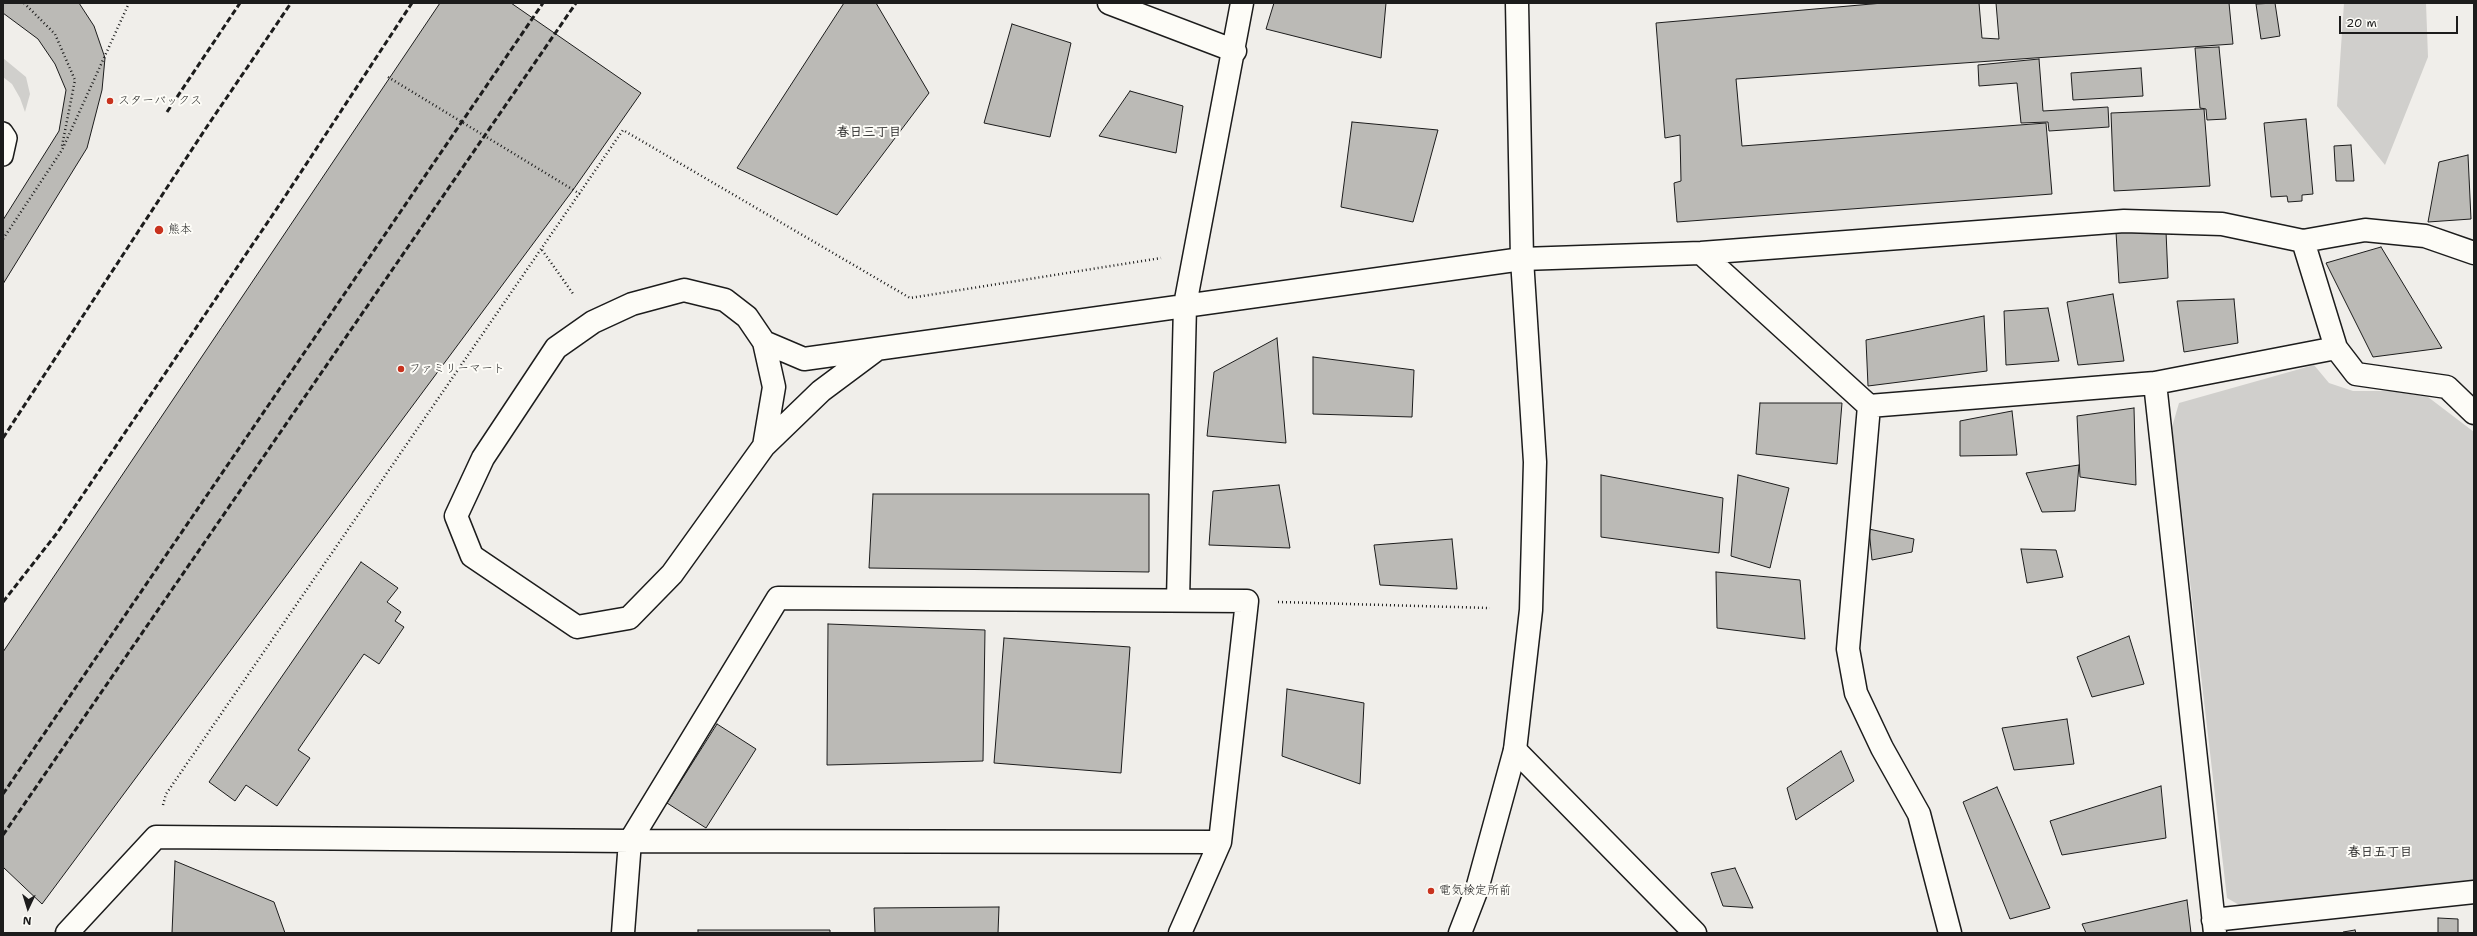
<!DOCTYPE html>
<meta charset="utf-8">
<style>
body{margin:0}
#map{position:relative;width:2477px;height:936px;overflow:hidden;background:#f0eeea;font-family:"Shantell Sans",sans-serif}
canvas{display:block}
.frame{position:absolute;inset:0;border:4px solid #1c1c1c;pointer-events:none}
.north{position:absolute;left:8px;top:888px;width:40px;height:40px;-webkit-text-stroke:3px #fdfcf7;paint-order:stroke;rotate:184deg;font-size:11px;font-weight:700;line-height:16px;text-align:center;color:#1c1c1c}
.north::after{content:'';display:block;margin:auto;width:14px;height:18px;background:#1c1c1c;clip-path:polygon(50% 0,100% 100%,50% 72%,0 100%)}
.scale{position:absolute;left:2339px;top:16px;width:119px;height:18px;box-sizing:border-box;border:2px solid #1c1c1c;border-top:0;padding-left:5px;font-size:12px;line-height:14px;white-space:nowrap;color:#1c1c1c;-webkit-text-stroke:3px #fdfcf7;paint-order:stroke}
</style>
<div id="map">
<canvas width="2477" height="936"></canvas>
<div class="frame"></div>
<div class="north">N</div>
<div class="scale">20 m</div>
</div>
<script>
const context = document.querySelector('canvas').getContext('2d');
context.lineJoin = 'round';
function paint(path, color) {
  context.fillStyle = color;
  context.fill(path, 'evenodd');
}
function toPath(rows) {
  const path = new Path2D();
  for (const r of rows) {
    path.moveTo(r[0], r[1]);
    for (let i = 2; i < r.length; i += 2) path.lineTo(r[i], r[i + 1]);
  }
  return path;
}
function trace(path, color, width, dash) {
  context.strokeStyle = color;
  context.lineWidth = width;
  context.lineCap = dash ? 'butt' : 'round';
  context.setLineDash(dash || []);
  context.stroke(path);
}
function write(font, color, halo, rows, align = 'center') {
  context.font = font + ' "Shantell Sans","Klee One",sans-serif';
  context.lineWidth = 4;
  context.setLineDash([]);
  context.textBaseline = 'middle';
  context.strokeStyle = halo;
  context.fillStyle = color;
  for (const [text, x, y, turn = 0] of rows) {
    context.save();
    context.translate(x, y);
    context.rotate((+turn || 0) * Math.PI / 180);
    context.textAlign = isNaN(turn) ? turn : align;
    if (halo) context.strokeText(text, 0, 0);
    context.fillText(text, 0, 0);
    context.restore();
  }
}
paint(toPath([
 [2344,3,2426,3,2428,57,2385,165,2337,106],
 [3,58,26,77,30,94,25,112,20,98,12,84,3,77],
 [2314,365,2329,383,2353,391,2392,391,2428,397,2474,432,2474,881,2241,906,2227,898,2172,427,2179,403]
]), '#d0cfcc');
const building = toPath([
 [3,3,79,3,94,26,105,58,102,90,87,148,3,284,3,220,59,131,66,90,55,64,38,39,3,13,3,3],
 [440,3,511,3,641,93,573,190,42,904,3,867,3,652,440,3],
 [844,3,876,3,929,93,837,215,737,168,844,3],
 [1274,3,1386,3,1381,58,1266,29,1274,3],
 [1883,3,1979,3,1982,38,1999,39,1996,3,2229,3,2233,44,1736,79,1742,146,2046,123,2052,194,1677,222,1674,183,1681,181,1680,135,1665,138,1656,23,1883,3],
 [2275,3,2280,36,2261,39,2256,4,2275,3],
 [1012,24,1071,43,1050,137,984,123,1012,24],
 [2219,47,2226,119,2207,120,2206,109,2200,108,2195,48,2219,47],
 [2039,59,2043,111,2108,107,2109,127,2049,131,2048,122,2021,123,2017,83,1979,86,1978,65,2039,59],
 [2141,68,2143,96,2073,100,2071,73,2141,68],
 [1130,91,1183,106,1176,153,1099,136,1130,91],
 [2204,109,2210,186,2114,191,2111,113,2204,109],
 [2306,119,2313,194,2302,195,2302,201,2288,202,2287,196,2271,197,2264,123,2306,119],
 [1352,122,1438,130,1413,222,1341,207,1352,122],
 [2351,145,2354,181,2336,181,2334,146,2351,145],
 [2468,155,2471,219,2428,222,2439,162,2468,155],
 [2166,231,2168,278,2119,283,2116,232,2166,231],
 [2381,247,2442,348,2373,357,2326,263,2381,247],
 [2113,294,2124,361,2078,365,2067,302,2113,294],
 [2234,299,2238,343,2184,352,2177,301,2234,299],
 [2048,308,2059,361,2006,365,2004,311,2048,308],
 [1984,316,1987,371,1868,386,1866,340,1984,316],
 [1277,338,1286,443,1207,436,1214,372,1277,338],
 [1313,357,1414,370,1412,417,1313,414,1313,357],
 [1760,403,1842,403,1837,464,1756,454,1760,403],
 [2134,408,2136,485,2080,477,2077,416,2134,408],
 [2012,411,2017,455,1960,456,1960,421,2012,411],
 [2079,465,2075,511,2042,512,2026,473,2079,465],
 [1601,475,1723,498,1719,553,1601,537,1601,475],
 [1738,475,1789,488,1770,568,1731,556,1738,475],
 [1279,485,1290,548,1209,545,1213,491,1279,485],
 [873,494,1149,494,1149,572,869,568,873,494],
 [1869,529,1914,539,1912,552,1872,560,1869,529],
 [1452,539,1457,589,1380,585,1374,545,1452,539],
 [2021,549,2056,550,2063,577,2027,583,2021,549],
 [361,562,398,588,387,602,401,612,395,621,404,627,379,664,364,654,298,750,310,758,277,806,246,785,235,801,209,782,361,562],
 [1716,572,1800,580,1805,639,1717,628,1716,572],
 [828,624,985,630,983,761,827,765,828,624],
 [2129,636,2144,684,2092,697,2077,657,2129,636],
 [1004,638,1130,647,1121,773,994,763,1004,638],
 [1287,689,1364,703,1360,784,1282,756,1287,689],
 [2067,719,2074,764,2014,770,2002,728,2067,719],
 [717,724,756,749,706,828,667,803,717,724],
 [1841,751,1854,781,1796,820,1787,788,1841,751],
 [2161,786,2166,838,2062,855,2050,821,2161,786],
 [1997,787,2050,908,2010,919,1963,802,1997,787],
 [175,861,274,902,285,933,172,933,175,861],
 [1735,868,1753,908,1723,906,1711,873,1735,868],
 [2187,900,2191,933,2086,933,2082,924,2187,900],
 [999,907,998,933,875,933,874,908,999,907],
 [2438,918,2458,919,2458,933,2438,933,2438,918],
 [698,930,830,930,830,933,698,933,698,930],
 [2355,930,2356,933,2343,933,2343,932,2355,930]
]);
paint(building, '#bbbab6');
trace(building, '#1c1c1c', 1);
const lane = toPath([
 [3,132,7,138,3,156]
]);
const street = toPath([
 [1109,3,1235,51],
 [1701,253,1869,406,2155,383,2336,348,2356,374,2447,387,2474,413],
 [764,342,804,359,1522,259,1701,253,2124,221,2222,224,2303,241],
 [2336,348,2303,241,2365,230,2425,236,2474,253],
 [2155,383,2215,933],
 [1869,406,1848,649,1856,693,1882,748,1919,814,1950,933],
 [764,446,774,387,764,342,747,317,725,300,684,290,632,304,593,322,556,348,483,458,456,516,472,556,577,627,629,618,672,574,764,446,821,391,876,350],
 [1178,600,1185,305,1242,3],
 [1515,750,1695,933],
 [2213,920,2474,892],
 [67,933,156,837,630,841,1220,842],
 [623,933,630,841,778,598,1247,601,1220,842,1180,933]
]);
const secondary = toPath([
 [1460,933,1477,889,1515,750,1531,610,1535,462,1522,259,1517,3]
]);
trace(lane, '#1c1c1c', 22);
trace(street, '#1c1c1c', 25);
trace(secondary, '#1c1c1c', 25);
trace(toPath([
 [24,3,55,34,75,80,62,146],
 [388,77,580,194],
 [3,239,62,150,129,3],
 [542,250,574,295],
 [1278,602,1490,608],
 [163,805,166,794,623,130,910,298,1161,258]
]), '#1c1c1c', 2.5, [1, 3]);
trace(lane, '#fdfcf7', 19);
trace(street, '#fdfcf7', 22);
trace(secondary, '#fdfcf7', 22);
trace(toPath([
 [167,112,240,3],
 [3,438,206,128,291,3],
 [3,602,57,533,280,204,412,3],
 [3,794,543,3],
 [3,835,576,3]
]), '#1c1c1c', 3, [6, 3]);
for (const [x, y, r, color] of [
 [110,101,4,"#c8321e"],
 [159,230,5,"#c8321e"],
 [401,369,4,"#c8321e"],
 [1431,891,4,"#c8321e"]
]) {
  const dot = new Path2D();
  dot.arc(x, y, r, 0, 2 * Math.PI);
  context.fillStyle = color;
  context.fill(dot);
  trace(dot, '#fdfcf7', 1.5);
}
write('12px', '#1c1c1c', '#fdfcf7', [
 ["スターバックス",118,101],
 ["熊本",168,230],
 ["ファミリーマート",409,369],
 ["電気検定所前",1439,891]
], 'left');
write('bold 13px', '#1c1c1c', '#fdfcf7', [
 ["春日三丁目",869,133],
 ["春日五丁目",2380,853]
]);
</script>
